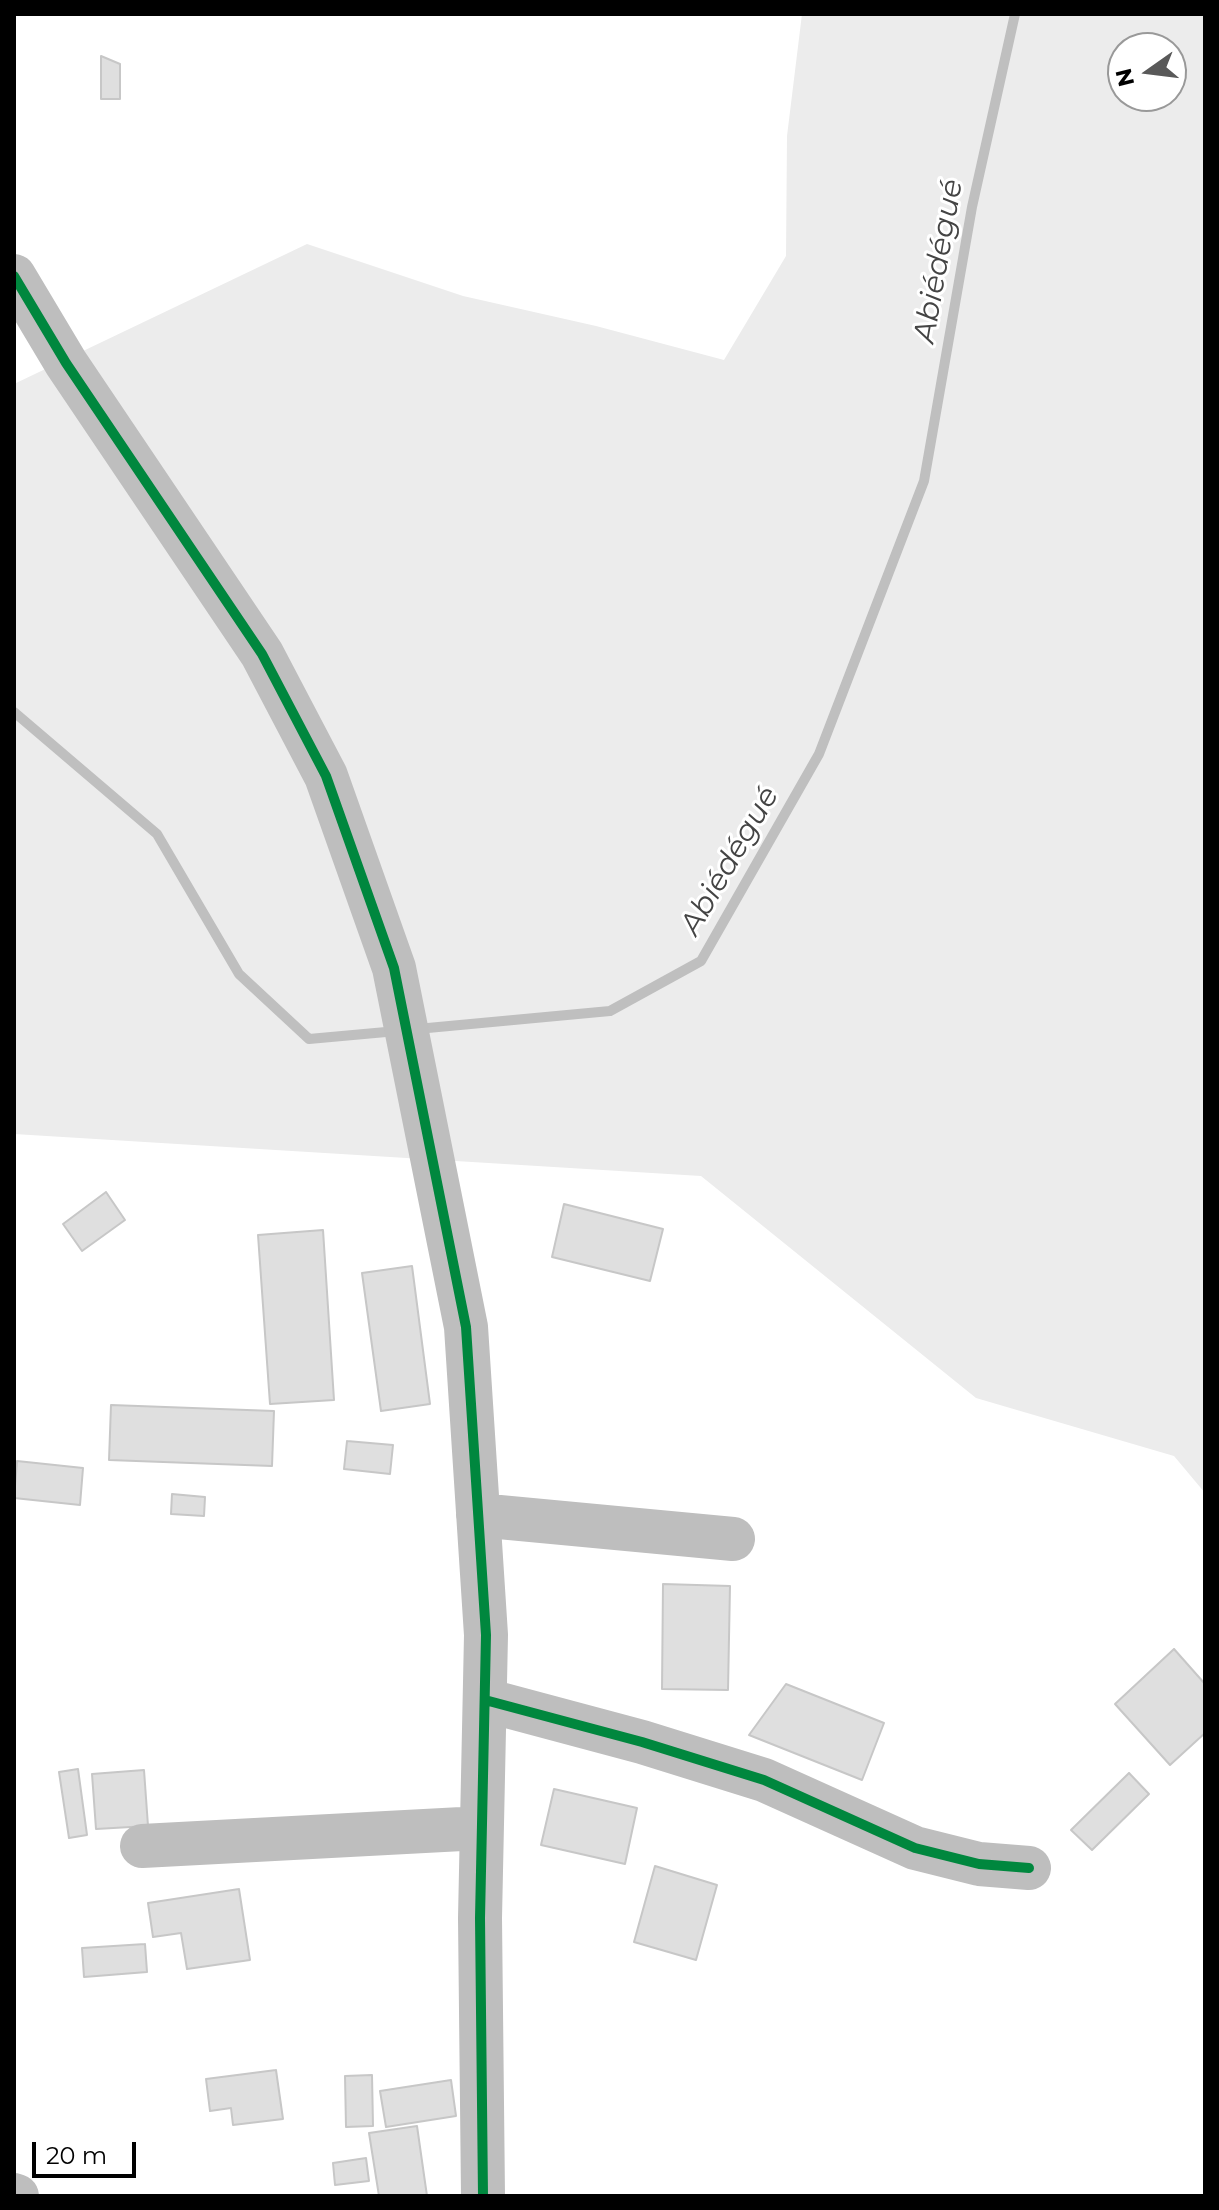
<!DOCTYPE html>
<meta charset="utf-8">
<style>
body{margin:0}
#map{position:relative;width:1219px;height:2210px;overflow:hidden;background:#fff;font-family:Montserrat,sans-serif}
canvas{display:block}
.frame{position:absolute;inset:0;border:16px solid #000;pointer-events:none}
.north{position:absolute;left:1107px;top:32px;width:80px;height:80px;box-sizing:border-box;background:#fff;border:2px solid #999;border-radius:50%;rotate:256deg;font-size:22px;font-weight:700;line-height:32px;text-align:center;color:#000}
.north::after{content:'';display:block;margin:auto;width:28px;height:36px;background:#595959;clip-path:polygon(50% 0,100% 100%,50% 72%,0 100%)}
.scale{position:absolute;left:32px;top:2142px;width:104px;height:36px;box-sizing:border-box;border:4px solid #000;border-top:0;padding-left:10px;font-size:24px;line-height:28px;white-space:nowrap;color:#000;-webkit-text-stroke:6px #fff;paint-order:stroke}
</style>
<div id="map">
<canvas width="1219" height="2210"></canvas>
<div class="frame"></div>
<div class="north">N</div>
<div class="scale">20 m</div>
</div>
<script>
const context = document.querySelector('canvas').getContext('2d');
context.lineJoin = 'round';
function paint(path, color) {
  context.fillStyle = color;
  context.fill(path, 'evenodd');
}
function toPath(rows) {
  const path = new Path2D();
  for (const r of rows) {
    path.moveTo(r[0], r[1]);
    for (let i = 2; i < r.length; i += 2) path.lineTo(r[i], r[i + 1]);
  }
  return path;
}
function trace(path, color, width, dash) {
  context.strokeStyle = color;
  context.lineWidth = width;
  context.lineCap = dash ? 'butt' : 'round';
  context.setLineDash(dash || []);
  context.stroke(path);
}
function write(font, color, halo, rows, align = 'center') {
  context.font = font + ' Montserrat,sans-serif';
  context.lineWidth = 6;
  context.setLineDash([]);
  context.textBaseline = 'middle';
  context.strokeStyle = halo;
  context.fillStyle = color;
  for (const [text, x, y, turn = 0] of rows) {
    context.save();
    context.translate(x, y);
    context.rotate((+turn || 0) * Math.PI / 180);
    context.textAlign = isNaN(turn) ? turn : align;
    if (halo) context.strokeText(text, 0, 0);
    context.fillText(text, 0, 0);
    context.restore();
  }
}
paint(toPath([
 [802,14,1205,14,1205,1493,1174,1456,976,1398,701,1176,14,1134,14,384,307,244,463,296,596,326,724,360,786,256,787,136],
 [1123,48,1171,48,1171,96,1123,96]
]), '#ececec');
trace(toPath([
 [14,712,157,834,239,974,309,1039,397,1031],
 [417,1029,610,1011,701,961,819,754,924,481,972,207,1015,14]
]), '#bfbfbf', 10);
const building = toPath([
 [101,56,120,64,120,99,101,99,101,56],
 [106,1192,125,1220,82,1251,63,1224,106,1192],
 [564,1204,663,1229,650,1281,552,1257,564,1204],
 [323,1230,334,1400,270,1404,258,1235,323,1230],
 [412,1266,430,1404,381,1411,362,1273,412,1266],
 [111,1405,274,1411,272,1466,109,1460,111,1405],
 [347,1441,393,1445,390,1474,344,1469,347,1441],
 [17,1461,83,1468,80,1505,14,1498,17,1461],
 [172,1494,205,1497,204,1516,171,1514,172,1494],
 [663,1584,730,1586,728,1690,662,1689,663,1584],
 [1174,1649,1205,1684,1205,1733,1170,1765,1115,1704,1174,1649],
 [786,1684,884,1723,862,1780,749,1735,786,1684],
 [78,1769,87,1835,69,1838,59,1772,78,1769],
 [144,1770,148,1826,96,1829,92,1774,144,1770],
 [1129,1773,1149,1794,1092,1850,1071,1830,1129,1773],
 [554,1789,637,1808,625,1864,541,1845,554,1789],
 [655,1866,717,1885,696,1960,634,1942,655,1866],
 [239,1889,250,1960,187,1969,181,1933,153,1937,148,1903,239,1889],
 [145,1944,147,1972,84,1977,82,1948,145,1944],
 [276,2070,283,2119,233,2125,231,2108,210,2111,206,2079,276,2070],
 [372,2075,373,2126,346,2127,345,2076,372,2075],
 [451,2080,456,2116,386,2127,380,2091,451,2080],
 [417,2126,427,2196,379,2196,369,2133,417,2126],
 [366,2158,369,2181,335,2185,333,2163,366,2158]
]);
paint(building, '#dfdfdf');
trace(building, '#c7c7c7', 2);
trace(toPath([
 [14,276,66,363,262,654,326,776,394,968,466,1327,486,1635,480,1918,483,2196],
 [478,1515,733,1539],
 [485,1700,642,1742,764,1780,915,1848,979,1864,1029,1868],
 [142,1846,481,1828],
 [14,2195,17,2196]
]), '#bebebe', 44);
trace(toPath([
 [14,276,66,363,262,654,326,776,394,968,466,1327,486,1635,480,1918,483,2196],
 [485,1700,642,1742,764,1780,915,1848,979,1864,1029,1868]
]), '#00873e', 10);
write('italic 30px', '#444', '#fff', [
 ["Abiédégué",939,261,-80],
 ["Abiédégué",730,861,-60]
]);
</script>
